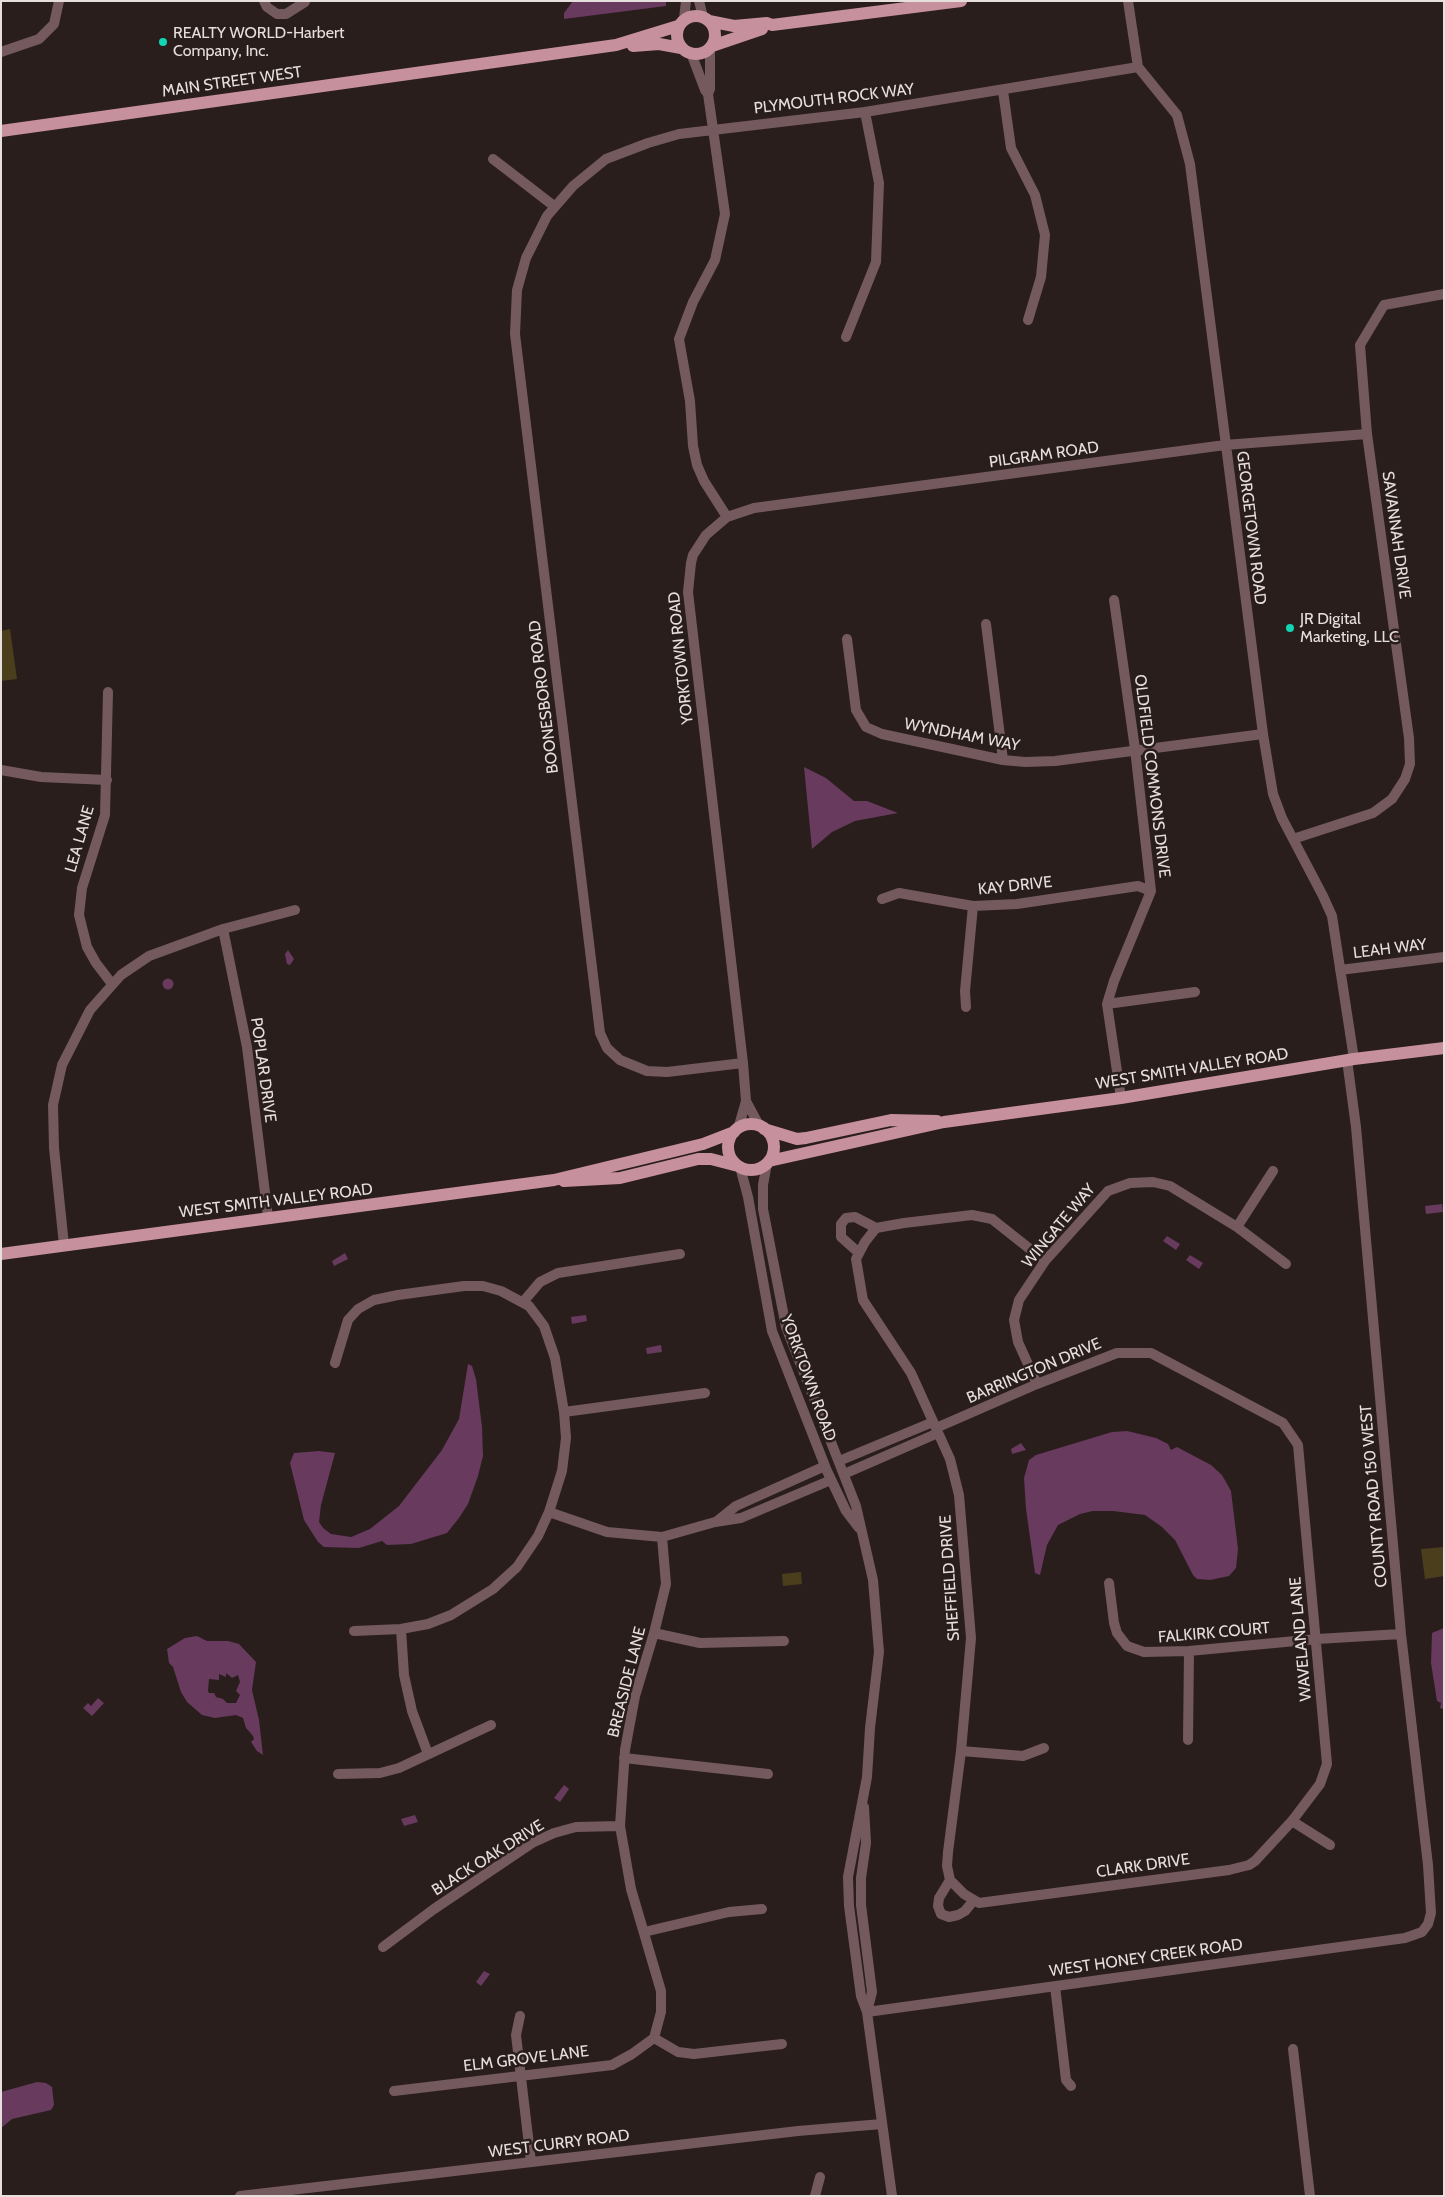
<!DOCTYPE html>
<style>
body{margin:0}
#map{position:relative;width:1445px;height:2197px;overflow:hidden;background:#291e1c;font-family:Cabin,sans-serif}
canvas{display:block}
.frame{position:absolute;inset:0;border:2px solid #e7dfde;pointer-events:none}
</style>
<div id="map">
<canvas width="1445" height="2197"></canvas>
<div class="frame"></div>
</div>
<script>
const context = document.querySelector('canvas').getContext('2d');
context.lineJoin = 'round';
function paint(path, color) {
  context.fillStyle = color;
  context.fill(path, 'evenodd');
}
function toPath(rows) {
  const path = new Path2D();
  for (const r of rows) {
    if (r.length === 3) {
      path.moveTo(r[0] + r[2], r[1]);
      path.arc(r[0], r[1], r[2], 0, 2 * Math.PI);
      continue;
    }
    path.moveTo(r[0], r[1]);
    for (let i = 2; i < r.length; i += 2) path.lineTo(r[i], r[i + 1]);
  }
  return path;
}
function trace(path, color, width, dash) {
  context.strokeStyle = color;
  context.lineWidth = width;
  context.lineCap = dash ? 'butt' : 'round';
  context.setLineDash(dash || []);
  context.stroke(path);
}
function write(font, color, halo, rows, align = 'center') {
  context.font = font + ' Cabin,sans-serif';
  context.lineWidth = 5;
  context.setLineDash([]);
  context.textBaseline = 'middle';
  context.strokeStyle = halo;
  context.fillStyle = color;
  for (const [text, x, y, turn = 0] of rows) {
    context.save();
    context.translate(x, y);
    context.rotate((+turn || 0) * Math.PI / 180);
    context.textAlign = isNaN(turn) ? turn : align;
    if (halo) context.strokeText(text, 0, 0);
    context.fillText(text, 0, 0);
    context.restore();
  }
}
paint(toPath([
 [10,629,17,679,1,681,1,631],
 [1444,1547,1444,1576,1425,1579,1421,1549],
 [801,1572,802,1584,783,1586,782,1574]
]), '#4b3e1d');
paint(toPath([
 [573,1,666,1,666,6,564,19,564,13],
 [804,767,826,778,854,801,867,801,898,813,855,821,832,832,812,849],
 [288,950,294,959,290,965,287,964,285,954],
 [168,984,5.5],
 [1442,1204,1443,1212,1426,1214,1425,1206],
 [1167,1236,1180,1244,1176,1250,1163,1241],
 [345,1253,348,1259,334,1266,332,1261],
 [1190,1255,1203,1263,1199,1269,1186,1260],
 [586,1315,587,1321,572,1324,571,1317],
 [661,1345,662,1352,647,1354,646,1348],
 [468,1364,472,1366,476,1379,482,1427,483,1456,478,1476,468,1504,459,1518,447,1533,411,1544,387,1545,382,1541,359,1548,324,1547,318,1542,304,1520,290,1463,294,1453,319,1451,335,1453,321,1505,319,1522,323,1528,331,1534,351,1537,370,1529,399,1506,442,1450,459,1419],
 [1127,1431,1156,1438,1168,1444,1171,1450,1177,1447,1211,1465,1222,1475,1231,1491,1238,1549,1236,1568,1229,1576,1210,1580,1197,1579,1193,1575,1175,1540,1162,1527,1145,1515,1113,1511,1093,1511,1080,1514,1058,1525,1047,1545,1040,1575,1035,1573,1026,1509,1024,1478,1029,1460,1036,1455,1112,1432],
 [1021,1443,1026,1450,1012,1454,1011,1449],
 [1444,1628,1444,1709,1443,1709,1440,1708,1441,1703,1437,1701,1431,1663,1432,1633],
 [197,1636,207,1641,228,1641,239,1644,256,1662,252,1690,259,1720,263,1755,257,1751,251,1742,254,1739,253,1736,246,1728,243,1718,236,1715,215,1718,202,1715,187,1702,181,1692,173,1667,169,1663,167,1649,185,1638],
 [226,1673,232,1678,238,1675,240,1682,236,1691,240,1695,236,1703,227,1703,223,1699,216,1697,214,1693,209,1693,208,1691,209,1679,219,1680,219,1674,226,1677],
 [98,1698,104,1703,92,1716,83,1708,88,1703,91,1706],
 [564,1785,569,1789,560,1802,554,1798],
 [415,1815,418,1822,404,1826,401,1819],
 [484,1971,490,1974,481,1986,476,1982],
 [37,2082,46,2083,52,2087,54,2105,51,2110,12,2119,1,2128,1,2092]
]), '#673a5e');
trace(toPath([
 [264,1,267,7,277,14,286,14,305,2],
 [699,1,703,17],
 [1128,1,1138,67,1177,115,1190,164,1263,734,1273,794,1282,818,1323,896,1332,916,1354,1059],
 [684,19,686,1],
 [710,49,710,89,708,94,725,214,715,260,693,302,679,339,690,401,693,446,697,465,704,481,727,517],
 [1,52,39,39,54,24,59,1],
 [691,53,705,90,708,94],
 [1003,91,1011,148,1035,195,1045,235,1041,277,1028,320],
 [493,159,554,206],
 [846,337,876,262,879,183,865,112],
 [1114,600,1135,749,1151,891,1114,981,1107,1004,1121,1098],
 [986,624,1003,760],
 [847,639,856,710,866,727,882,734,1003,760,1025,762,1055,761,1263,734],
 [108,692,105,815,82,888,79,915,87,947,96,963,112,984],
 [1,770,41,777,107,780],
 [1293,839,1373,813,1392,799,1405,779,1410,764,1409,738,1367,434,1360,345,1384,305,1444,294],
 [882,899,899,893,973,906,1017,904,1138,886,1151,891],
 [223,929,247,1047,268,1217],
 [1340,970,1444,957],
 [1107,1004,1195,992],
 [966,1007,965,991,973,906],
 [743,1063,667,1072,647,1071,620,1060,607,1048,600,1033,515,334,517,290,526,258,547,216,573,186,606,159,648,143,679,134,865,112,1138,67],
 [746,1101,760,1127],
 [738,1129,746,1101,743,1063,688,592,691,563,693,555,706,535,727,517,754,508,1225,445,1367,434],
 [767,1163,763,1185,763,1209,786,1327,856,1506,873,1580,879,1652,870,1728,867,1777,848,1877,849,1906,861,1996,867,2012,892,2196],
 [740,1167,748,1197,772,1331,827,1471,846,1511,859,1528],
 [1237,1227,1273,1171],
 [64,1245,54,1148,53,1105,62,1065,90,1010,121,975,149,956,223,929,295,910],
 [859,1253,841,1237,841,1224,846,1218,855,1217,876,1228],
 [523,1302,540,1282,558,1273,680,1254],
 [335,1363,348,1320,358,1309,374,1300,398,1295,464,1286,483,1286,501,1291,529,1306,544,1326,555,1358,564,1412,566,1438,562,1471,549,1512,538,1536,517,1567,493,1589,451,1615,428,1624,401,1629,354,1631],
 [1037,1384,1018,1342,1014,1320,1019,1300,1045,1261,1108,1191,1130,1183,1153,1182,1170,1186,1237,1227,1286,1264],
 [564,1412,705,1393],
 [936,1428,1037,1384,1117,1353,1151,1353,1283,1423,1298,1445,1327,1764,1320,1784,1292,1821,1255,1861,1249,1865,1229,1870,979,1903,964,1894,950,1880,947,1866,948,1852,961,1751,971,1638,959,1495,950,1459,911,1373,863,1300,856,1259,865,1242,876,1228,904,1223,972,1215,992,1219,1045,1261],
 [839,1461,933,1422],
 [844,1474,938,1433],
 [549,1512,607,1532,662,1537,715,1522,741,1518,831,1480],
 [716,1522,736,1506,825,1466],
 [1109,1583,1114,1623,1117,1633,1127,1646,1144,1652,1189,1651,1317,1639,1401,1634],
 [401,1629,404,1675,412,1711,428,1754],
 [654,1633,700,1643,784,1641],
 [1188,1740,1189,1651],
 [961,1751,1023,1756,1044,1748],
 [624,1758,768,1774],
 [338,1774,380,1773,399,1768,491,1725],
 [864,1807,866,1843,861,1878,861,1905,872,1992,867,2012],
 [1292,1821,1330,1845],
 [950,1880,939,1898,938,1906,941,1914,949,1917,958,1915,965,1911,974,1900],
 [644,1932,729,1912,762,1909],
 [383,1947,434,1909,532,1843,554,1833,576,1827,620,1826],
 [1055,1986,1066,2080,1071,2086],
 [867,2012,1405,1938,1422,1932,1428,1924,1431,1913,1428,1865,1401,1634,1356,1127,1347,1060],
 [520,2016,516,2035,531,2162],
 [654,2038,661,2012,661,1991,631,1889,620,1826,625,1750,635,1696,654,1633,666,1584,662,1537],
 [654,2038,678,2052,694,2054,782,2044],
 [1293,2049,1310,2196],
 [394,2091,612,2065,632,2054,654,2038],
 [240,2196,798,2131,882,2124],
 [815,2196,820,2177]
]), '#74595f', 10);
trace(toPath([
 [696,35,19],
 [709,21,734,26,767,23,772,25,961,1],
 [633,46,659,44,681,48],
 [712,46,762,29],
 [1,131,616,45,678,26],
 [751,1147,23],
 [764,1129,797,1139,806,1138,891,1120,937,1121],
 [769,1161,944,1122,1121,1098,1354,1059,1444,1048],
 [564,1181,620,1178,698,1159,711,1159,738,1166],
 [1,1254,554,1180,703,1144,734,1132]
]), '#c7909d', 12);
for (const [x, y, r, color] of [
 [163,42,5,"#12d5b4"],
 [1290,628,5,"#12d5b4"]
]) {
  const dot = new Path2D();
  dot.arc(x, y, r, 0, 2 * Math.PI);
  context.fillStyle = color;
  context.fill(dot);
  trace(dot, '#291e1c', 2);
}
write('16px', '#e7dfde', '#291e1c', [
 ["REALTY WORLD-Harbert",173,33],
 ["Company, Inc.",173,51],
 ["JR Digital",1300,619],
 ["Marketing, LLC",1300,637]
], 'left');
write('16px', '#e7dfde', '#291e1c', [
 ["MAIN STREET WEST",232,82,-8],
 ["PLYMOUTH ROCK WAY",834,99,-7],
 ["PILGRAM ROAD",1044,455,-8],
 ["GEORGETOWN ROAD",1251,528,83],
 ["SAVANNAH DRIVE",1396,535,82],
 ["YORKTOWN ROAD",681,658,-96],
 ["BOONESBORO ROAD",544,697,-97],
 ["WYNDHAM WAY",962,735,11],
 ["OLDFIELD COMMONS DRIVE",1152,776,83],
 ["LEA LANE",80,839,-74],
 ["KAY DRIVE",1015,886,-6],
 ["LEAH WAY",1390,949,-7],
 ["WEST SMITH VALLEY ROAD",1192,1069,-9],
 ["POPLAR DRIVE",263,1070,82],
 ["WEST SMITH VALLEY ROAD",276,1201,-7],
 ["WINGATE WAY",1059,1226,-50],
 ["BARRINGTON DRIVE",1034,1371,-23],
 ["YORKTOWN ROAD",808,1378,70],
 ["COUNTY ROAD 150 WEST",1374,1496,-95],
 ["SHEFFIELD DRIVE",950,1578,-94],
 ["FALKIRK COURT",1214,1633,-5],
 ["WAVELAND LANE",1301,1639,-95],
 ["BREASIDE LANE",627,1682,-76],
 ["BLACK OAK DRIVE",488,1858,-32],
 ["CLARK DRIVE",1143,1866,-8],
 ["WEST HONEY CREEK ROAD",1146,1958,-8],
 ["ELM GROVE LANE",526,2059,-7],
 ["WEST CURRY ROAD",559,2144,-7]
]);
</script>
